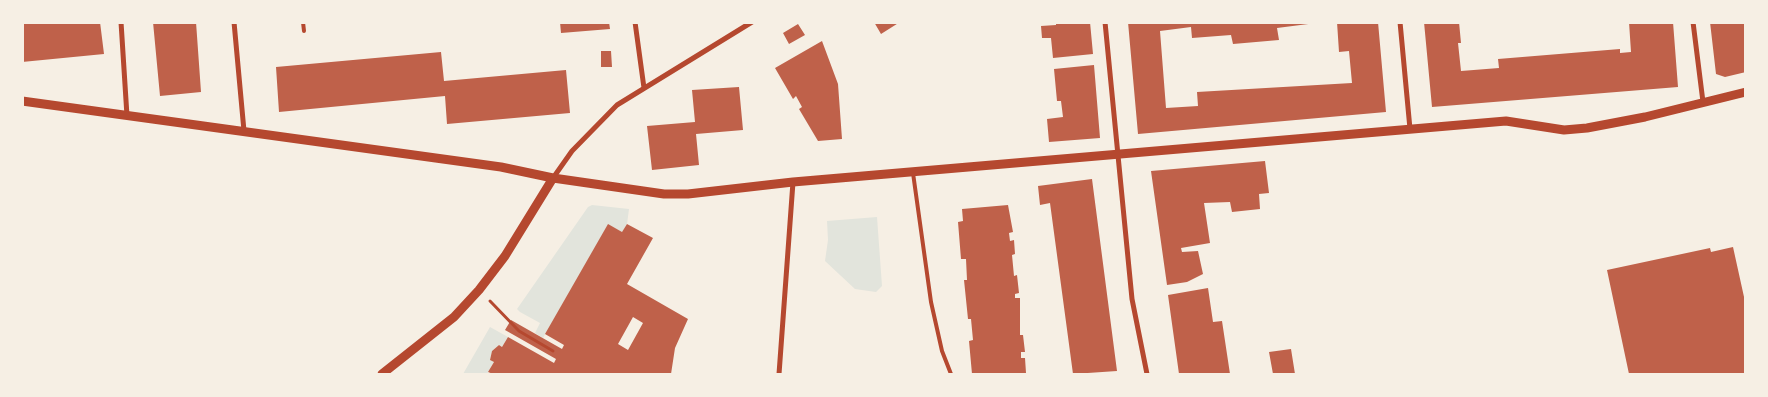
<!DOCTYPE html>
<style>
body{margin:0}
#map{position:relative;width:1768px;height:397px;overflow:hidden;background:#f6efe4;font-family:Cabin,sans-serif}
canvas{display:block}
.frame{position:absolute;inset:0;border:24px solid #f6efe4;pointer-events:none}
</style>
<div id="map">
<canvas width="1768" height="397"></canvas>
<div class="frame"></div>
</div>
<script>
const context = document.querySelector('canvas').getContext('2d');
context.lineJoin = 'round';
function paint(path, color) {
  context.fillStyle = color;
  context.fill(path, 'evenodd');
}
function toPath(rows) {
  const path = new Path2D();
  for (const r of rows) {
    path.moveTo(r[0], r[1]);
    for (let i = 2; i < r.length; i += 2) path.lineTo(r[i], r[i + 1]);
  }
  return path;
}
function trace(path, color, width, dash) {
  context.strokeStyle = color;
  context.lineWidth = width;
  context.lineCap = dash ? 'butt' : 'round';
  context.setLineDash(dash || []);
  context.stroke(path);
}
paint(toPath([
 [592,205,629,209,627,224,622,232,608,225,543,338,535,333,540,323,520,312,517,309,588,207],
 [877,217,882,286,876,292,855,289,825,261,828,240,827,221],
 [490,327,508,337,502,347,499,345,492,351,490,360,494,362,487,374,463,374]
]), '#e2e4dc');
paint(toPath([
 [22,22,100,22,104,54,22,62],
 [153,22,196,22,201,92,160,96],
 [560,22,609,22,610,29,561,33],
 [874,22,900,22,881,34],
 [1056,22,1090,22,1093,54,1053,58,1051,38,1042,38,1041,26,1056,25],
 [1128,22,1324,22,1277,28,1279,40,1233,44,1231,35,1192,38,1191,27,1160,31,1166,108,1198,106,1197,92,1352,83,1349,51,1339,52,1337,22,1378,22,1386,112,1138,134],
 [1424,22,1459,22,1461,43,1458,43,1461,71,1499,68,1498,59,1620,49,1620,53,1631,52,1629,22,1673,22,1678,87,1432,107],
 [1710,22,1746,22,1746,72,1725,77,1716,74],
 [798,24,805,35,789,44,783,33],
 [822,41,838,84,842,139,818,141,799,109,802,107,796,96,793,99,775,68],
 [601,51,611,51,612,67,601,67],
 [441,52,444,81,566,70,570,113,447,124,445,96,279,112,276,67],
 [1094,65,1100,138,1049,142,1047,119,1063,117,1061,101,1057,101,1054,69],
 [739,87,743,130,696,134,699,165,652,170,647,126,695,122,692,90],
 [1265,161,1269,193,1259,194,1260,209,1232,212,1230,202,1204,203,1210,243,1181,248,1182,252,1198,251,1203,274,1187,282,1167,285,1151,171],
 [1092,179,1117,371,1073,374,1050,203,1040,205,1038,186],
 [1008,205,1013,232,1009,233,1010,241,1014,240,1015,254,1012,255,1014,276,1017,275,1019,293,1015,294,1015,298,1020,298,1020,335,1023,335,1025,352,1021,352,1021,358,1025,358,1026,373,1024,374,972,374,969,341,973,340,971,319,968,319,964,280,967,280,966,259,961,259,958,222,963,221,962,209],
 [608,224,622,232,627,224,653,238,627,284,688,319,675,348,671,374,493,374,488,372,494,362,490,360,492,351,499,345,502,347,508,337,554,363,556,359,505,330,511,320,562,349,564,345,545,334],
 [633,317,643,323,628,350,618,344],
 [1733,247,1746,306,1746,374,1629,374,1607,270,1710,248,1711,252],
 [1208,288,1213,322,1222,321,1230,374,1179,374,1168,295],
 [1291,349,1295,374,1273,374,1269,352]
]), '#bf614a');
trace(toPath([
 [490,301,519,331,553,351]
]), '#b5482f', 3);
trace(toPath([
 [303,22,304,31],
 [913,173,931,302,942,351,951,374]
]), '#b5482f', 4);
trace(toPath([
 [121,22,127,116],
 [234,22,244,131],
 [635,22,644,88],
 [1105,22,1132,299,1147,374],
 [1400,22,1410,129],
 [1693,22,1703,102],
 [553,178,572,151,617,105,752,22],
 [779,374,793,182]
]), '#b5482f', 5);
trace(toPath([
 [22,101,501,167,553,178,664,194,688,194,793,182,1506,121,1564,130,1587,128,1645,117,1746,92],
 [382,374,454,317,479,290,505,256,553,178]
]), '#b5482f', 9);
</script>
